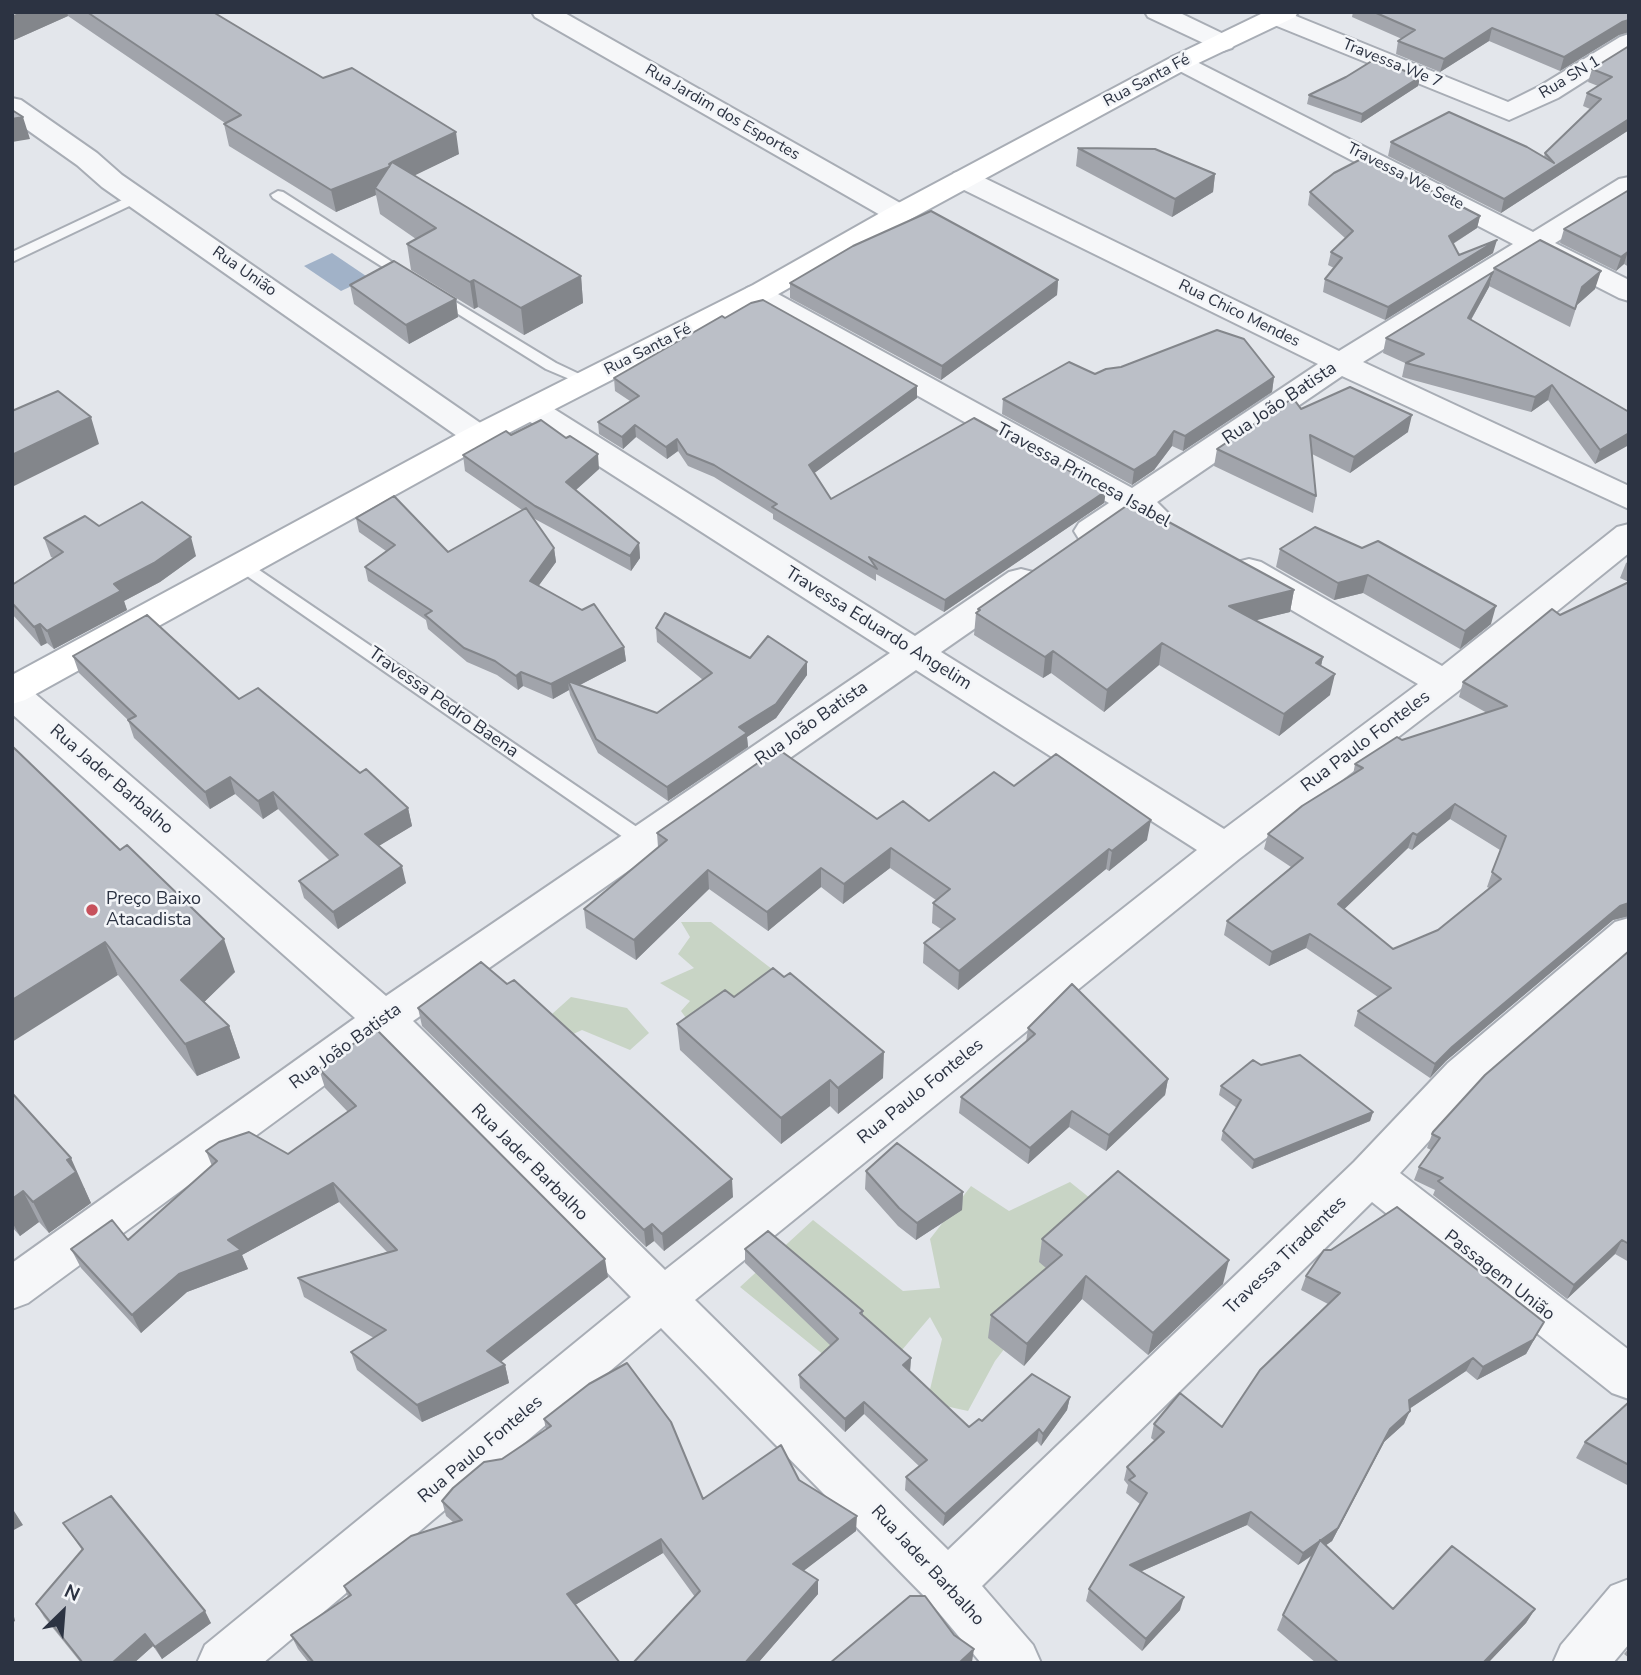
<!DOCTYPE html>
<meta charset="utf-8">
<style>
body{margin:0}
#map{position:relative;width:1641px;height:1675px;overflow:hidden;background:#e3e6eb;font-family:"Nunito Sans",sans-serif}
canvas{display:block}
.frame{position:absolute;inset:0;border:14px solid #2c3342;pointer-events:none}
.north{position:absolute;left:28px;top:1577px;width:70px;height:70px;-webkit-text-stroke:5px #f3f5f8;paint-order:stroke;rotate:25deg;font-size:19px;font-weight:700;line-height:28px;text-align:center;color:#2c3342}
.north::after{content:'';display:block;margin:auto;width:24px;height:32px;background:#2c3342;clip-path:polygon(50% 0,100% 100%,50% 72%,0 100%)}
</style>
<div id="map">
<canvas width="1641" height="1675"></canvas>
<div class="frame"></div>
<div class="north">N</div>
</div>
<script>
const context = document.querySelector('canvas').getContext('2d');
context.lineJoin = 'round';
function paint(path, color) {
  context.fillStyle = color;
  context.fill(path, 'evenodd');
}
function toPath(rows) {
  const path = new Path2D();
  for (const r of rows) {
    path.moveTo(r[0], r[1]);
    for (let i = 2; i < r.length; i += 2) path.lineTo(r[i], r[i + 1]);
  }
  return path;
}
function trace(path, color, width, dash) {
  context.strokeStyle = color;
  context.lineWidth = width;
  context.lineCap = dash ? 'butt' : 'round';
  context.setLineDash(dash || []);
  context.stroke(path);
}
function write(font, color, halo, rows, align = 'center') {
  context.font = font + ' "Nunito Sans",sans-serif';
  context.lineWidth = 5;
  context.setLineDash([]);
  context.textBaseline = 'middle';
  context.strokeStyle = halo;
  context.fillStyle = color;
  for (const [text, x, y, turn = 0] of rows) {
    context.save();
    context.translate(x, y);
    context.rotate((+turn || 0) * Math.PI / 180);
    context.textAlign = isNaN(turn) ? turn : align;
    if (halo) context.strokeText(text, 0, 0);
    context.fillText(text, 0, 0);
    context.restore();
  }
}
paint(toPath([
 [681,922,711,922,812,1000,691,1025,681,1011,690,1001,660,983,694,968,678,954,690,937],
 [571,997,627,1008,649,1033,630,1050,582,1030,558,1041,560,1022,552,1014],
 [1070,1182,1101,1207,1035,1309,995,1361,968,1411,927,1402,942,1339,930,1317,902,1350,830,1360,740,1287,813,1220,903,1291,940,1288,930,1239,971,1186,1009,1211]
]), '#c8d4c5');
paint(toPath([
 [332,253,369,278,341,291,304,266]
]), '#a1b2c8');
const lane = toPath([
 [278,191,283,192,417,278,410,282,405,281,273,198,271,195,278,191],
 [137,193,144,197,142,200,12,262,12,252,137,193],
 [436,290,556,363,594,381,586,386,546,369,431,297,429,294,436,290],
 [243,559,650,836,653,841,650,846,643,848,636,846,237,569,234,565,237,561,243,559]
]);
const street = toPath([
 [532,12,563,12,909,208,913,214,909,220,899,223,889,220,535,17,532,12],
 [1145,12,1178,12,1232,38,1236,43,1232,48,1223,51,1214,48,1148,17,1145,12],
 [1267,12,1286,12,1508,102,1540,86,1620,37,1629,34,1629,53,1558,98,1509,120,1267,22,1263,17,1267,12],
 [1181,54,1533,232,1619,179,1629,177,1629,197,1555,243,1629,280,1629,301,1619,298,1535,255,1363,362,1629,486,1629,509,1342,376,1157,502,1168,513,1163,521,1151,524,1134,518,1103,539,1091,542,1079,539,1074,531,1079,523,1109,503,747,300,742,294,747,288,757,285,767,288,1132,488,1318,364,954,185,950,179,954,173,964,171,974,173,1339,351,1513,244,1172,67,1168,62,1172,57,1181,54],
 [12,98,21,100,97,153,122,175,489,429,494,436,489,443,478,446,467,443,102,187,77,165,12,119,12,98],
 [532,399,543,402,915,636,1009,572,1021,569,1033,572,1038,580,1033,588,941,652,1224,829,1418,684,1237,578,1232,570,1237,562,1249,559,1261,562,1442,666,1617,527,1629,524,1629,553,1457,692,1239,859,695,1300,948,1550,1354,1162,1448,1063,1615,922,1629,918,1629,956,1478,1087,1400,1173,1629,1350,1629,1399,1612,1393,1372,1202,982,1586,1033,1645,1041,1663,981,1663,930,1602,661,1328,263,1663,197,1663,205,1645,631,1297,382,1043,28,1303,12,1309,12,1263,355,1018,12,714,12,681,25,685,386,996,890,653,521,416,516,409,521,402,532,399],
 [916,670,1197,850,665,1270,413,1021,916,670],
 [1629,1579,1629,1644,1613,1663,1553,1663,1561,1645,1611,1586,1629,1579]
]);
const secondary = toPath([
 [1265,12,1298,12,1295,17,1190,67,909,220,773,297,489,443,25,700,12,704,12,675,467,429,753,285,889,208,1172,57,1265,12]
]);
trace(lane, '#a8adb5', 4);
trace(street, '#a8adb5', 4);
trace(secondary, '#a8adb5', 4);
paint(lane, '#f6f7f9');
paint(street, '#f6f7f9');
paint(secondary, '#fff');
paint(toPath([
 [12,12,213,12,323,78,459,154,414,175,581,276,583,303,524,335,478,307,474,309,411,270,407,244,416,239,380,214,376,195,336,212,229,146,224,124,225,123,68,16,12,41],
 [1353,12,1629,12,1629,32,1619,35,1560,71,1489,41,1440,72,1396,54,1398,41,1402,39,1352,17],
 [1629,46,1629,130,1501,213,1388,156,1391,142,1544,157,1545,153,1590,109,1583,106,1587,93,1598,86,1588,82,1592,69],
 [1420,77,1418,86,1361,123,1307,104,1309,95],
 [1078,148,1215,174,1213,192,1172,217,1076,166],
 [1629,190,1629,267,1624,264,1616,271,1560,243,1564,229],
 [1310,192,1480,216,1477,228,1453,244,1459,255,1493,253,1385,320,1323,292,1325,279,1334,268,1328,265,1331,252,1345,238,1308,205],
 [1494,268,1595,289,1577,305,1570,327,1489,286],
 [1493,272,1489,287,1471,320,1629,412,1595,464,1548,400,1531,412,1402,377,1405,363,1383,353,1386,338],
 [1058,280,1057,295,941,380,790,298,790,283],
 [350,285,456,299,458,317,409,344,354,304],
 [1095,374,1274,377,1272,392,1183,451,1172,446,1154,470,1132,485,1002,414,1003,399],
 [614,378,917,398,814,473,831,499,1106,491,1104,503,944,612,876,574,876,581,773,519,773,514,714,477,688,466,678,451,667,459,636,437,623,449,599,434,598,422,630,401,615,391],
 [1301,409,1408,432,1350,473,1312,454,1316,496,1313,513,1214,466,1217,449],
 [511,435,599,469,576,490,639,543,640,558,631,571,533,518,554,548,556,562,538,586,624,647,626,661,580,685,657,713,703,680,657,642,656,628,807,675,776,718,747,737,748,747,668,801,598,753,570,695,569,690,553,699,523,686,518,690,497,675,467,662,428,629,426,620,368,581,365,567,386,551,359,532,356,518,448,552,522,510,465,471,463,455],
 [99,526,196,556,160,582,124,601,127,610,54,649,47,643,41,646,12,614,12,585,53,558,51,557,44,538],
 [1315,527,1491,624,1460,649,1363,593,1334,600,1276,567,1280,549],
 [1629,561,1629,582,1620,578,1626,563],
 [1629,582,1629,916,1613,920,1446,1061,1430,1078,1354,1026,1358,1011,1378,997,1306,948,1269,966,1224,935,1227,921,1291,867,1264,849,1268,834,1353,775,1355,764,1402,740,1487,713,1459,697,1463,682,1560,615],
 [1450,819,1500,850,1487,887,1489,888,1438,930,1393,949,1344,909,1408,848,1412,850],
 [1294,590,1290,612,1255,620,1323,657,1321,666,1330,695,1279,736,1159,665,1104,712,1051,673,1043,678,974,635,976,613,978,612,978,609],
 [73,656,239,699,360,773,408,808,412,826,378,846,406,883,338,929,304,898,299,881,330,861,278,809,263,819,235,794,210,809,134,738,128,720,79,673],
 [17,751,235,972,204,1002,229,1026,240,1058,197,1076,118,975],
 [1014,786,1147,840,1109,871,1106,869,958,990,923,963,924,943,941,929,932,923,933,903,936,900,890,868,843,904,821,887,768,931,709,889,636,960,586,928,584,909,658,847,657,833,877,819,929,821],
 [1629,951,1629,1262,1615,1254,1567,1299,1433,1195,1435,1190,1414,1180,1419,1167,1431,1150,1427,1148,1432,1134],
 [734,997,883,1078,838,1114,830,1106,781,1144,680,1050,677,1024],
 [418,1008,733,1197,664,1251,654,1241,646,1247,422,1026],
 [1028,1028,1168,1079,1165,1095,1106,1151,1069,1127,1028,1164,959,1113,961,1097,1026,1042],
 [1261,1065,1373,1112,1370,1121,1252,1169,1221,1140,1223,1131,1237,1108,1219,1095,1221,1086],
 [319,1069,608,1277,501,1361,505,1365,509,1383,422,1422,357,1370,351,1352,374,1338,304,1297,298,1278,387,1252,339,1202,242,1255,248,1269,187,1292,141,1333,81,1268,71,1249,128,1240,212,1166,206,1151,288,1154,348,1112,325,1088],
 [12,1093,85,1189,85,1190,91,1203,49,1233,39,1222,20,1236,12,1227],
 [866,1171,963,1192,962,1210,916,1240,898,1226,865,1189],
 [1042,1239,1223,1284,1148,1355,1082,1299,1024,1366,988,1338,991,1315,1046,1268,1039,1262],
 [745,1249,863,1311,863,1315,911,1358,910,1371,969,1427,982,1421,1070,1397,1067,1410,1041,1446,1037,1441,943,1526,905,1490,906,1477,920,1467,864,1414,845,1432,800,1388,799,1375,831,1346,745,1263],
 [1306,1276,1544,1322,1526,1354,1477,1380,1466,1371,1409,1409,1404,1424,1384,1442,1332,1541,1326,1545,1393,1609,1535,1609,1526,1623,1488,1663,1316,1663,1277,1630,1283,1615,1313,1555,1298,1565,1247,1525,1140,1572,1180,1610,1142,1651,1086,1601,1089,1589,1140,1504,1126,1493,1128,1485,1124,1480,1127,1467,1155,1441,1151,1438,1154,1424,1222,1427,1328,1304,1301,1290],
 [1629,1402,1629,1486,1576,1458,1585,1442],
 [544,1419,703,1499,799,1480,856,1531,803,1571,818,1594,758,1663,633,1663,695,1597,663,1553,575,1605,620,1663,309,1663,298,1649,291,1635,348,1597,344,1586,453,1522,446,1516,442,1501,546,1430],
 [63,1523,211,1623,162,1659,153,1646,134,1663,81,1663,44,1617,36,1604,82,1550],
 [1629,1648,1629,1658,1624,1654]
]), '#a1a4ab');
paint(toPath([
 [24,12,67,12,68,16,12,41,12,17],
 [1629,20,1629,32,1619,35,1560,71,1564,57,1622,22],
 [1492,28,1489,41,1440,72,1444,59],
 [1420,77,1418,86,1361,123,1362,114],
 [23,117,30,139,12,142,12,119],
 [1629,119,1629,130,1501,213,1504,199],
 [456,132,459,154,395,185,375,188,376,195,336,212,331,190],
 [1215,174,1213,192,1172,217,1175,199],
 [1480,216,1477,228,1446,248,1449,236],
 [1497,240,1493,253,1385,320,1388,307],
 [1628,251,1624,264,1616,271,1621,257],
 [1601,271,1595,289,1577,305,1582,287],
 [1493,272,1489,287,1464,332,1468,318],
 [581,276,583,303,524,335,521,308],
 [474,280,478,307,474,309,470,282],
 [1058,280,1057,295,941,380,942,366],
 [456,299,458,317,409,344,406,325],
 [1274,377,1272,392,1183,451,1185,436],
 [1552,385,1548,400,1531,412,1535,397],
 [917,386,917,398,809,477,809,465],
 [1412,415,1408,432,1350,473,1354,457],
 [91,417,99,444,12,487,12,455],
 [635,425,636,437,623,449,622,437],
 [1174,431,1172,446,1154,470,1132,485,1134,470],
 [1629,433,1629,445,1595,464,1600,450],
 [677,439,678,451,667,459,666,447],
 [598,454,599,469,568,497,566,482],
 [1106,491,1104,503,944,612,945,600],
 [191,537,196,556,160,582,124,601,127,610,54,649,47,631,114,584],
 [639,543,640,558,631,571,630,556],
 [554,548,556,562,532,595,530,581],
 [1368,575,1363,593,1334,600,1338,583],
 [1294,590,1290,612,1225,628,1229,606],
 [1496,606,1491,624,1460,649,1465,631],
 [40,624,47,643,41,646,34,627],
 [1162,643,1159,665,1104,712,1107,690],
 [624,647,626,661,572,689,568,681,569,690,553,699,551,684],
 [1053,651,1051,673,1043,678,1045,657],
 [1323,657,1318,679,1316,663],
 [807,662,807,675,776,718,747,737,748,747,668,801,667,787,739,727],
 [521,672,523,686,518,690,516,676],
 [1335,674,1330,695,1279,736,1284,714],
 [230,777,235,794,210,809,205,792],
 [273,792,278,809,263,819,258,801],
 [1455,804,1450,819,1412,850,1417,835],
 [408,808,412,826,369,852,365,834],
 [1151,820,1147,840,1109,871,1112,851],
 [1413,833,1408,848,1334,919,1338,904],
 [891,848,890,868,843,904,844,884],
 [1109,849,1106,869,958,990,959,971],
 [402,866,406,883,338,929,333,912],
 [821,868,821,887,768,931,767,912],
 [708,870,709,889,636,960,634,940],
 [1629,903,1629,916,1613,920,1446,1061,1430,1078,1435,1064,1452,1047,1620,906],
 [1310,934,1306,948,1269,966,1272,952],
 [224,939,235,972,193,1013,181,980],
 [105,942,118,975,12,1042,12,1000],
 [229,1026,240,1058,197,1076,185,1044],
 [884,1052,883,1078,838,1114,838,1088],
 [1168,1079,1165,1095,1106,1151,1109,1135],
 [830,1080,830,1106,781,1144,781,1118],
 [1072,1111,1069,1127,1028,1164,1030,1148],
 [1373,1112,1370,1121,1252,1169,1254,1160],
 [71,1158,91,1203,49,1233,33,1202,67,1160],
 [732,1179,733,1197,664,1251,662,1234],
 [333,1183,339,1202,242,1255,248,1269,187,1292,141,1333,132,1315,179,1274,228,1240],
 [23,1191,39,1222,20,1236,12,1222,12,1199],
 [963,1192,962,1210,916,1240,917,1223],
 [652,1224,654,1241,646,1247,644,1230],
 [1622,1240,1615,1254,1567,1299,1574,1285],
 [605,1259,608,1277,492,1369,487,1351],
 [1229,1260,1223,1284,1148,1355,1153,1333],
 [1086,1276,1082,1299,1024,1366,1027,1344],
 [1544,1322,1526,1354,1477,1380,1483,1367],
 [911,1358,910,1371,902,1378,903,1365],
 [1473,1358,1466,1371,1403,1413,1409,1400],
 [505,1365,509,1383,422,1422,417,1405],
 [1070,1397,1067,1410,1041,1446,1043,1434],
 [864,1402,864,1414,845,1432,845,1419],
 [1410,1411,1404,1424,1384,1442,1332,1541,1298,1565,1303,1553,1390,1429],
 [1039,1429,1037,1441,943,1526,945,1514],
 [14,1511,23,1525,12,1531,12,1512],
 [1251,1512,1247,1525,1126,1578,1130,1565],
 [857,1516,856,1531,793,1579,793,1564],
 [661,1539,663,1553,570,1608,567,1594],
 [818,1580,818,1594,758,1663,745,1663],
 [1184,1597,1180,1610,1142,1651,1146,1639],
 [12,1608,15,1621,12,1623],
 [1535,1609,1526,1623,1488,1663,1483,1663],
 [205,1611,211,1623,162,1659,155,1647],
 [145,1634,153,1646,134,1663,112,1663],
 [974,1649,972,1662,959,1663]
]), '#83868b');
const building = toPath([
 [12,12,24,12,12,17,12,12],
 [87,12,213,12,323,78,352,68,456,132,392,162,389,164,390,165,389,167,331,190,224,124,241,115,87,12],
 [1374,12,1629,12,1629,20,1622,22,1564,57,1492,28,1444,59,1398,41,1415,30,1374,12],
 [1629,46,1629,119,1504,199,1391,142,1449,112,1527,147,1554,163,1545,153,1601,99,1587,93,1612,77,1592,69,1629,46],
 [1375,59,1420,77,1362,114,1309,95,1346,77,1375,59],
 [12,110,23,117,12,119,12,110],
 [1078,148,1155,149,1215,174,1175,199,1078,148],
 [1365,157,1480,216,1449,236,1459,255,1497,240,1388,307,1325,279,1342,258,1331,252,1353,231,1310,192,1334,173,1365,157],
 [392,162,581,276,521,308,474,280,470,282,407,244,436,228,375,188,392,162],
 [1629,190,1629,251,1621,257,1564,229,1629,190],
 [931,211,1058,280,942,366,790,283,853,246,931,211],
 [1540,240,1601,271,1582,287,1575,309,1494,268,1540,240],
 [394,261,456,299,406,325,350,285,394,261],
 [1493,272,1468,318,1629,412,1629,433,1600,450,1552,385,1535,397,1406,363,1424,354,1386,338,1493,272],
 [763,300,917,386,809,465,831,499,974,418,1106,491,945,600,869,557,877,569,772,507,777,504,714,465,687,454,677,439,666,447,635,425,622,437,598,422,639,396,614,378,722,316,725,318,751,303,763,300],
 [1217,330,1244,339,1274,377,1185,436,1174,431,1156,456,1134,470,1003,399,1069,362,1095,374,1106,369,1121,367,1217,330],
 [1350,387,1412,415,1354,457,1310,435,1316,496,1217,449,1293,398,1301,409,1350,387],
 [58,391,91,417,12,455,12,411,58,391],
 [541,420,566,438,570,436,598,454,566,482,639,543,630,556,535,506,463,455,506,431,511,435,541,420],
 [394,496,448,552,526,508,554,548,530,581,582,610,594,604,624,647,551,684,521,672,516,676,495,661,464,648,425,615,432,611,365,567,395,545,356,518,394,496],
 [142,502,191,537,154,563,114,584,121,591,47,631,40,624,34,627,12,603,12,585,63,552,44,538,85,516,99,526,142,502],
 [1132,502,1294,590,1229,606,1323,657,1316,663,1335,674,1284,714,1162,643,1107,690,1053,651,1045,657,976,613,980,610,978,609,1132,502],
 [1315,527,1362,548,1378,541,1496,606,1465,631,1368,575,1338,583,1280,549,1315,527],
 [1629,582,1629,903,1620,906,1452,1047,1435,1064,1358,1011,1391,988,1310,934,1272,952,1227,921,1303,858,1268,834,1302,806,1363,768,1355,764,1397,737,1402,740,1507,706,1463,682,1552,609,1560,615,1629,582],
 [1455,804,1506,836,1492,872,1501,879,1438,930,1393,949,1338,904,1413,833,1417,835,1455,804],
 [665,613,750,658,768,636,807,662,776,704,739,727,747,733,667,787,596,739,568,681,657,713,712,673,656,628,665,613],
 [147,615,239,699,258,688,360,773,366,769,408,808,365,834,402,866,333,912,299,881,338,855,273,792,258,801,230,777,205,792,128,720,136,716,73,656,147,615],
 [12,746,120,850,127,845,224,939,181,980,229,1026,185,1044,105,942,12,1000,12,746],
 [778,749,877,819,903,801,929,821,994,772,1014,786,1056,754,1151,820,1112,851,1109,849,959,971,924,943,955,919,933,903,950,889,891,848,844,884,821,868,767,912,708,870,634,940,584,909,667,840,657,833,778,749],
 [1629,951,1629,1244,1622,1240,1574,1285,1438,1181,1443,1178,1419,1167,1440,1138,1432,1134,1433,1132,1485,1075,1629,951],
 [481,962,507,984,514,980,732,1179,662,1234,652,1224,644,1230,418,1008,481,962],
 [773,968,784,977,790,973,884,1052,838,1088,830,1080,781,1118,677,1024,725,990,734,997,773,968],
 [1072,984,1168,1079,1109,1135,1072,1111,1030,1148,961,1097,1035,1034,1028,1028,1072,984],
 [375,1028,605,1259,487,1351,505,1365,417,1405,351,1352,386,1330,298,1278,397,1250,333,1183,228,1240,241,1250,179,1274,132,1315,71,1249,112,1220,128,1240,217,1161,206,1151,219,1142,249,1132,288,1154,356,1106,319,1069,375,1028],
 [1300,1055,1373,1112,1254,1160,1223,1131,1241,1100,1221,1086,1253,1060,1261,1065,1300,1055],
 [12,1093,71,1158,67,1160,76,1172,33,1202,23,1191,12,1199,12,1093],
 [897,1143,963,1192,917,1223,899,1208,866,1171,897,1143],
 [1118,1171,1229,1260,1153,1333,1086,1276,1027,1344,991,1315,1062,1255,1042,1239,1118,1171],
 [1397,1207,1544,1322,1533,1340,1483,1367,1473,1358,1409,1400,1410,1411,1390,1429,1338,1528,1303,1553,1251,1512,1130,1565,1184,1597,1146,1639,1089,1589,1147,1493,1129,1480,1135,1476,1127,1467,1164,1432,1154,1424,1180,1393,1222,1427,1260,1370,1340,1293,1306,1276,1324,1250,1331,1250,1397,1207],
 [768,1231,863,1311,860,1313,911,1358,903,1365,969,1427,979,1419,982,1421,1032,1374,1070,1397,1043,1434,1039,1429,945,1514,906,1477,927,1460,864,1402,845,1419,799,1375,838,1339,745,1249,768,1231],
 [627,1363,671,1422,703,1499,781,1445,799,1480,857,1516,793,1564,818,1580,745,1663,633,1663,700,1591,661,1539,567,1594,620,1663,314,1663,291,1635,351,1595,344,1586,411,1536,462,1520,442,1501,453,1488,484,1462,502,1459,551,1426,544,1419,589,1384,627,1363],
 [1629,1402,1629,1465,1585,1442,1629,1402],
 [111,1496,205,1611,155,1647,145,1634,112,1663,83,1663,36,1604,83,1549,63,1523,111,1496],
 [1320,1540,1393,1609,1452,1546,1535,1609,1483,1663,1339,1663,1283,1615,1320,1540],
 [910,1596,925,1596,954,1635,974,1649,959,1663,830,1663,910,1596]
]);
paint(building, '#bbbfc7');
trace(building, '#83868b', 2);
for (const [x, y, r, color] of [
 [92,910,7,"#c7515c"]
]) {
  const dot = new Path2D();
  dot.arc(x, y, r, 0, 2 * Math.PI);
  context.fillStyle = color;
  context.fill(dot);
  trace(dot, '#f3f5f8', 2.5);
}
write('16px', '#2c3342', '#f3f5f8', [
 ["Travessa We 7",1392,64,22],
 ["Rua SN 1",1570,78,-31],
 ["Rua Santa Fé",1147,81,-28],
 ["Rua Jardim dos Esportes",722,113,30],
 ["Travessa We Sete",1405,177,27],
 ["Rua União",244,272,35],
 ["Rua Chico Mendes",1239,314,26],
 ["Rua Santa Fé",648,350,-27]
]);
write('18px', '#2c3342', '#f3f5f8', [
 ["Rua João Batista",1280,404,-34],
 ["Travessa Princesa Isabel",1083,476,29],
 ["Travessa Eduardo Angelim",878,629,32],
 ["Travessa Pedro Baena",443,703,35],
 ["Rua João Batista",812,724,-35],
 ["Rua Paulo Fonteles",1366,742,-37],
 ["Rua Jader Barbalho",111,780,41],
 ["Rua João Batista",346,1047,-36],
 ["Rua Paulo Fonteles",921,1092,-39],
 ["Rua Jader Barbalho",529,1163,45],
 ["Travessa Tiradentes",1286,1256,-44],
 ["Passagem União",1499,1276,38],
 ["Rua Paulo Fonteles",481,1450,-40],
 ["Rua Jader Barbalho",927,1566,47]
]);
write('18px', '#2c3342', '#f3f5f8', [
 ["Preço Baixo",106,900],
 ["Atacadista",106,921]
], 'left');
</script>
